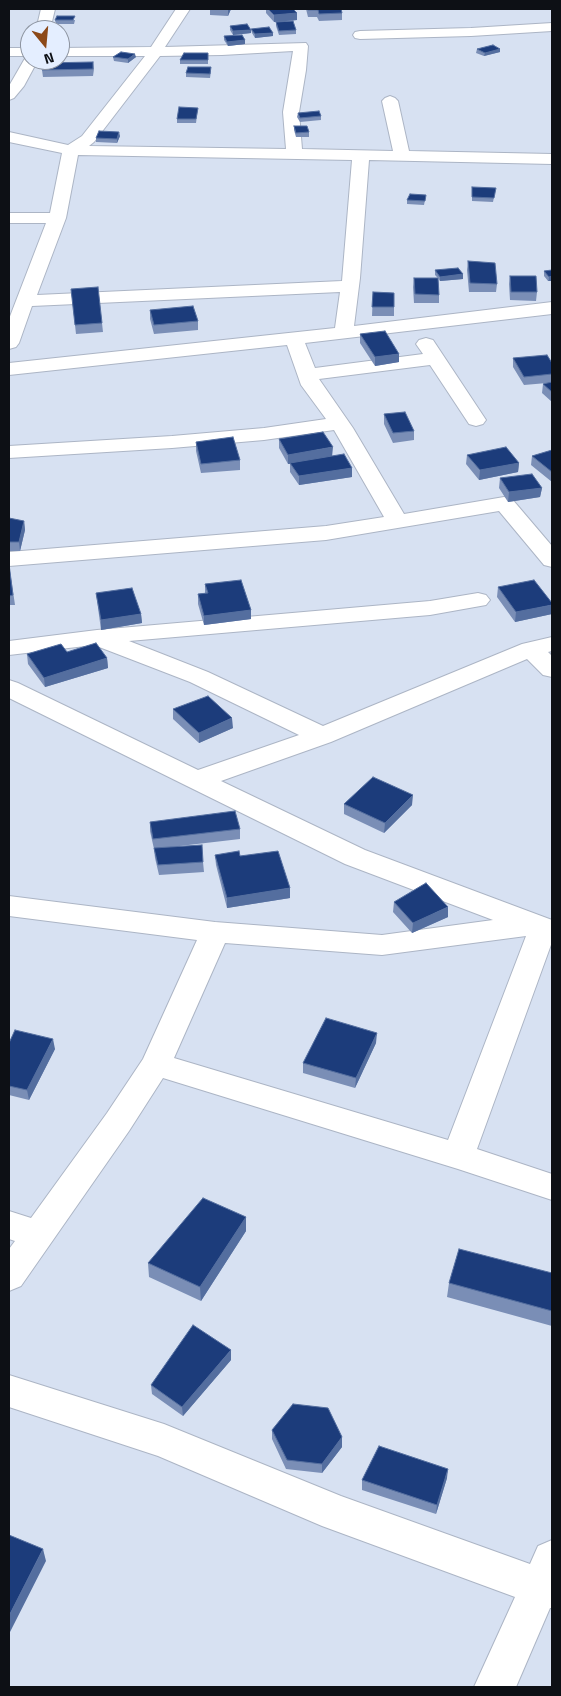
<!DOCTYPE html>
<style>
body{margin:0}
#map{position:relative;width:561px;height:1696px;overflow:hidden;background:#d7e1f2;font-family:"Titillium Web",sans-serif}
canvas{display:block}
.frame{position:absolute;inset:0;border:10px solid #0d1015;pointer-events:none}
.north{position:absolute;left:20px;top:20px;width:50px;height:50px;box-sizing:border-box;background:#e4eeff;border:1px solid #8e95a1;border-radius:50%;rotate:163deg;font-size:14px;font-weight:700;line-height:20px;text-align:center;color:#0d1015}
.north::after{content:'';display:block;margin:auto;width:18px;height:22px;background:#8c4919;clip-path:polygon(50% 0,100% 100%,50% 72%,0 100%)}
</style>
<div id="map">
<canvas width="561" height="1696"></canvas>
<div class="frame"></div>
<div class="north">N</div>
</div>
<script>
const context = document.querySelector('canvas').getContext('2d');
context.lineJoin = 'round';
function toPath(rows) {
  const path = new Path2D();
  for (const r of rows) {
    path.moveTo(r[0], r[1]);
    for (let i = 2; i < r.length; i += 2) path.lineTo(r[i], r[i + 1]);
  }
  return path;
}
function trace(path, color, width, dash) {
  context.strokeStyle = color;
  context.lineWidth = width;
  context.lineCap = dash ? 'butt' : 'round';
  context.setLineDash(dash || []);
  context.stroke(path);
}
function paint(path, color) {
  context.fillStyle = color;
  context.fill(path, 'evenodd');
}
const minor = toPath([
 [41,9,55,9,50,30,36,30,41,9],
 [176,9,190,9,165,47,306,43,308,46,306,70,299,112,302,149,393,151,382,101,385,98,390,96,395,98,398,101,409,151,552,154,552,164,369,160,360,278,354,326,552,302,552,314,305,343,315,368,423,354,416,344,419,340,426,338,433,340,486,420,483,424,476,426,469,424,430,365,319,379,353,428,404,514,504,497,512,499,552,546,552,567,544,565,499,511,326,540,9,566,9,552,326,526,384,517,334,430,264,440,172,448,9,458,9,446,172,436,264,428,326,419,301,385,287,345,9,375,9,363,335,328,340,292,32,306,19,343,16,347,9,349,9,319,46,223,9,223,9,213,50,213,62,153,9,142,9,132,68,145,82,136,145,56,60,56,60,48,151,47,176,9],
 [293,51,283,112,286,149,89,146,94,142,160,56,222,55,293,51],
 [78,155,352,160,342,281,37,295,66,218,78,155],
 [552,23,552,31,471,36,360,39,355,38,353,35,355,32,360,31,471,28,552,23],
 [9,48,30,48,30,60,38,60,24,86,14,98,9,100,9,86,24,60,28,56,9,56,9,48],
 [478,593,486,595,490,600,486,605,430,615,129,641,208,672,323,726,522,644,552,637,552,651,548,652,552,656,552,677,543,675,527,659,331,742,221,781,365,850,552,920,552,942,477,1149,552,1174,552,1200,458,1169,163,1078,129,1131,21,1286,9,1291,9,1249,15,1241,9,1239,9,1211,31,1218,107,1113,143,1059,197,940,9,916,9,896,215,922,382,935,493,920,345,864,187,786,9,698,9,680,18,683,198,770,299,735,190,682,94,645,9,655,9,641,97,630,430,601,478,593],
 [526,936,448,1140,174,1058,225,943,382,955,526,936],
 [9,1375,164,1424,341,1496,530,1564,538,1546,552,1540,552,1608,550,1608,516,1687,474,1687,515,1597,322,1526,158,1456,9,1407,9,1375]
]);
trace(minor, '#acb5c5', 2);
paint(minor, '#fff');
paint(toPath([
 [210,9,231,9,228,16,210,15],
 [266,9,293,9,297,13,297,20,277,22,296,30,296,34,279,35,276,26,276,22,274,22,266,13],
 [306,9,341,9,342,13,342,20,319,21,317,17,308,17],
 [55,20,75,20,74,24,56,24],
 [230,26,251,33,233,35,230,30],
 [251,29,273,36,255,38,252,33],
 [224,36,245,40,245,44,228,46,224,40],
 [477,49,500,49,500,52,484,56,476,53],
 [208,53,208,64,180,64,180,60],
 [113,57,136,57,128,63,114,61],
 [93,62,94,69,93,76,43,77,42,70],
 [211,71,210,78,186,77,186,73],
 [198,108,196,123,177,123,177,119],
 [298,113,321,116,321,120,300,122,297,117],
 [294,126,309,132,309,137,296,137,294,130],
 [120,136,117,143,96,142,96,138],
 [472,187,495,192,493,202,472,201],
 [426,195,424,205,407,204,407,200],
 [468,261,497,284,496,292,469,292,467,270],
 [435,270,463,274,463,279,440,281,438,278,439,295,439,303,414,303,413,287,414,278,438,278,435,275],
 [552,270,548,281,544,276,544,271],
 [510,276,537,292,536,301,510,300,509,284],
 [71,289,102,323,103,332,76,334],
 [373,292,394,293,394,316,372,316],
 [150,310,198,321,198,330,154,334,150,319],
 [360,334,399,362,375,366,360,343],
 [513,358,552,363,552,402,542,393,543,384,547,383,524,385,513,367],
 [384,414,414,431,414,440,393,443,384,424],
 [279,439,333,456,352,468,352,477,299,485,290,472,290,464,288,464,279,448],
 [196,442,240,460,240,470,201,473,196,451],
 [552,450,552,482,531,465,532,456],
 [467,455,519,463,518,472,479,480,466,464],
 [500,478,542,488,540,497,508,502,499,488],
 [9,518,24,521,25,530,20,551,9,551],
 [9,564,15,605,9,605],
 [205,584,251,610,251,619,204,625,198,604,198,594,205,593],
 [498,587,552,614,515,622,497,597],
 [96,593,141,614,142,623,101,630],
 [27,654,107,658,108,668,45,687,28,664],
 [173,709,233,728,199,743,173,719],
 [344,804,412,805,384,833,344,814],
 [150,822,240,829,240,839,171,847,203,862,204,872,159,875,155,858,154,849,150,831],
 [215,855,240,856,290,898,227,908,216,865],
 [394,902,448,917,412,933,393,912],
 [9,1043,55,1049,29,1100,9,1095],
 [376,1043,355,1088,303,1073,303,1063],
 [246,1217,246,1231,201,1301,149,1277,148,1263],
 [552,1273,552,1326,447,1297,449,1283],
 [231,1360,183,1416,152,1394,151,1385],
 [272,1430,342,1437,342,1447,322,1473,286,1469,272,1439],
 [447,1478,436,1514,362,1490,362,1480]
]), '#7a8eb6');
paint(toPath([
 [228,9,231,9,228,16],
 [297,13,297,20,274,22,274,15],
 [251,30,251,33,233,35,233,31],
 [273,33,273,36,255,38,255,34],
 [245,40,245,44,228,46,227,42],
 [500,49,500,52,484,56,485,53],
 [135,54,136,57,128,63,128,59],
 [119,132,120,136,117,143,117,139],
 [463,274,463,279,440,281,440,277],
 [552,276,552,281,548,281,549,277],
 [399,354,399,362,375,366,375,357],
 [333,447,332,457,288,464,288,455],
 [519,463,518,472,479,480,480,470],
 [352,468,352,477,299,485,299,476],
 [542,488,540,497,508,502,509,492],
 [24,521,25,530,20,551,19,542],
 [552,605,552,614,515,622,516,612],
 [251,610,251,619,204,625,204,616],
 [141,614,142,623,101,630,101,620],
 [107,658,108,668,45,687,44,678],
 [232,718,233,728,199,743,199,733],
 [413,795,412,805,384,833,385,823],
 [290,888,290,898,227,908,227,898],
 [448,907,448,917,412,933,413,923],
 [377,1033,376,1043,355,1088,356,1078],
 [53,1039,55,1049,29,1100,27,1090],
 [246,1217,246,1231,201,1301,200,1287],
 [231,1350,231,1360,183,1416,182,1407],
 [342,1437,342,1447,322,1473,322,1464],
 [448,1469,447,1478,436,1514,437,1505],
 [43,1549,46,1561,9,1634,9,1616]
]), '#546e9f');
const building = toPath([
 [268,9,293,9,297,13,274,15,268,9],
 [308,9,341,9,342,13,319,14,318,10,308,10,308,9],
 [57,16,75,16,73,20,55,20,57,16],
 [293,21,296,30,279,31,276,22,293,21],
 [247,24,251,30,233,31,230,26,247,24],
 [269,27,273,33,255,34,251,29,269,27],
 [242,35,245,40,227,42,224,36,242,35],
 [493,45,500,49,485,53,477,49,493,45],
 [121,52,135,54,128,59,113,57,121,52],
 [184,53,208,53,208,60,180,60,184,53],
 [93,62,93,69,42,70,44,63,93,62],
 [188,67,211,67,210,74,186,73,188,67],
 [179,107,198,108,196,119,177,119,179,107],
 [319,111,321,116,300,118,298,113,319,111],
 [294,126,307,126,309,132,296,133,294,126],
 [99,131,119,132,117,139,96,138,99,131],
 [472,187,496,188,494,198,472,197,472,187],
 [410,194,426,195,425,201,407,200,410,194],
 [468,261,495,263,497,284,470,283,468,261],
 [458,268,463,274,440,277,435,270,458,268],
 [552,270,552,276,549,277,544,271,552,270],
 [510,276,536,276,537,292,511,292,510,276],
 [414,278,438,278,439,295,415,294,414,278],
 [98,287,102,323,75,325,71,289,98,287],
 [373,292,394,293,394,307,372,307,373,292],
 [193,306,198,321,154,325,150,310,193,306],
 [385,331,399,354,375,357,360,334,385,331],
 [547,355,552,363,552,374,524,377,513,358,547,355],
 [552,382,552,392,543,384,552,382],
 [405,412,414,431,393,433,384,414,405,412],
 [323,432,333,447,288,455,279,439,323,432],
 [233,437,240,460,201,464,196,442,233,437],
 [506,447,519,463,480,470,467,455,506,447],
 [552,450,552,472,532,456,552,450],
 [344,454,352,468,299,476,290,463,344,454],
 [532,474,542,488,509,492,500,478,532,474],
 [9,518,24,521,19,542,9,542,9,518],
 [9,564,13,595,9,596,9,564],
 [241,580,251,610,204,616,198,594,208,593,205,584,241,580],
 [534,580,552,603,552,605,516,612,498,587,534,580],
 [132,588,141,614,101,620,96,593,132,588],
 [96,643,107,658,44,678,27,654,61,644,67,652,96,643],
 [208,696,232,718,199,733,173,709,208,696],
 [373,777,413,795,385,823,344,804,373,777],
 [235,811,240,829,153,839,150,822,235,811],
 [202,845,203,862,158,865,154,848,202,845],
 [239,851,240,856,278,851,290,888,227,898,215,855,239,851],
 [426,883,448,907,413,923,394,902,426,883],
 [326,1018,377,1033,356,1078,303,1063,326,1018],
 [15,1030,53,1039,27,1090,9,1086,9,1043,15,1030],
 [203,1198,246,1217,200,1287,148,1263,203,1198],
 [459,1249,552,1273,552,1311,449,1283,459,1249],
 [193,1325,231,1350,182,1407,151,1385,193,1325],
 [293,1404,328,1408,342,1437,322,1464,287,1460,272,1430,293,1404],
 [379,1446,448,1469,437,1505,362,1480,379,1446],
 [9,1535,43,1549,9,1616,9,1535]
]);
paint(building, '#1c3c7b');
trace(building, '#546e9f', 1);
</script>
